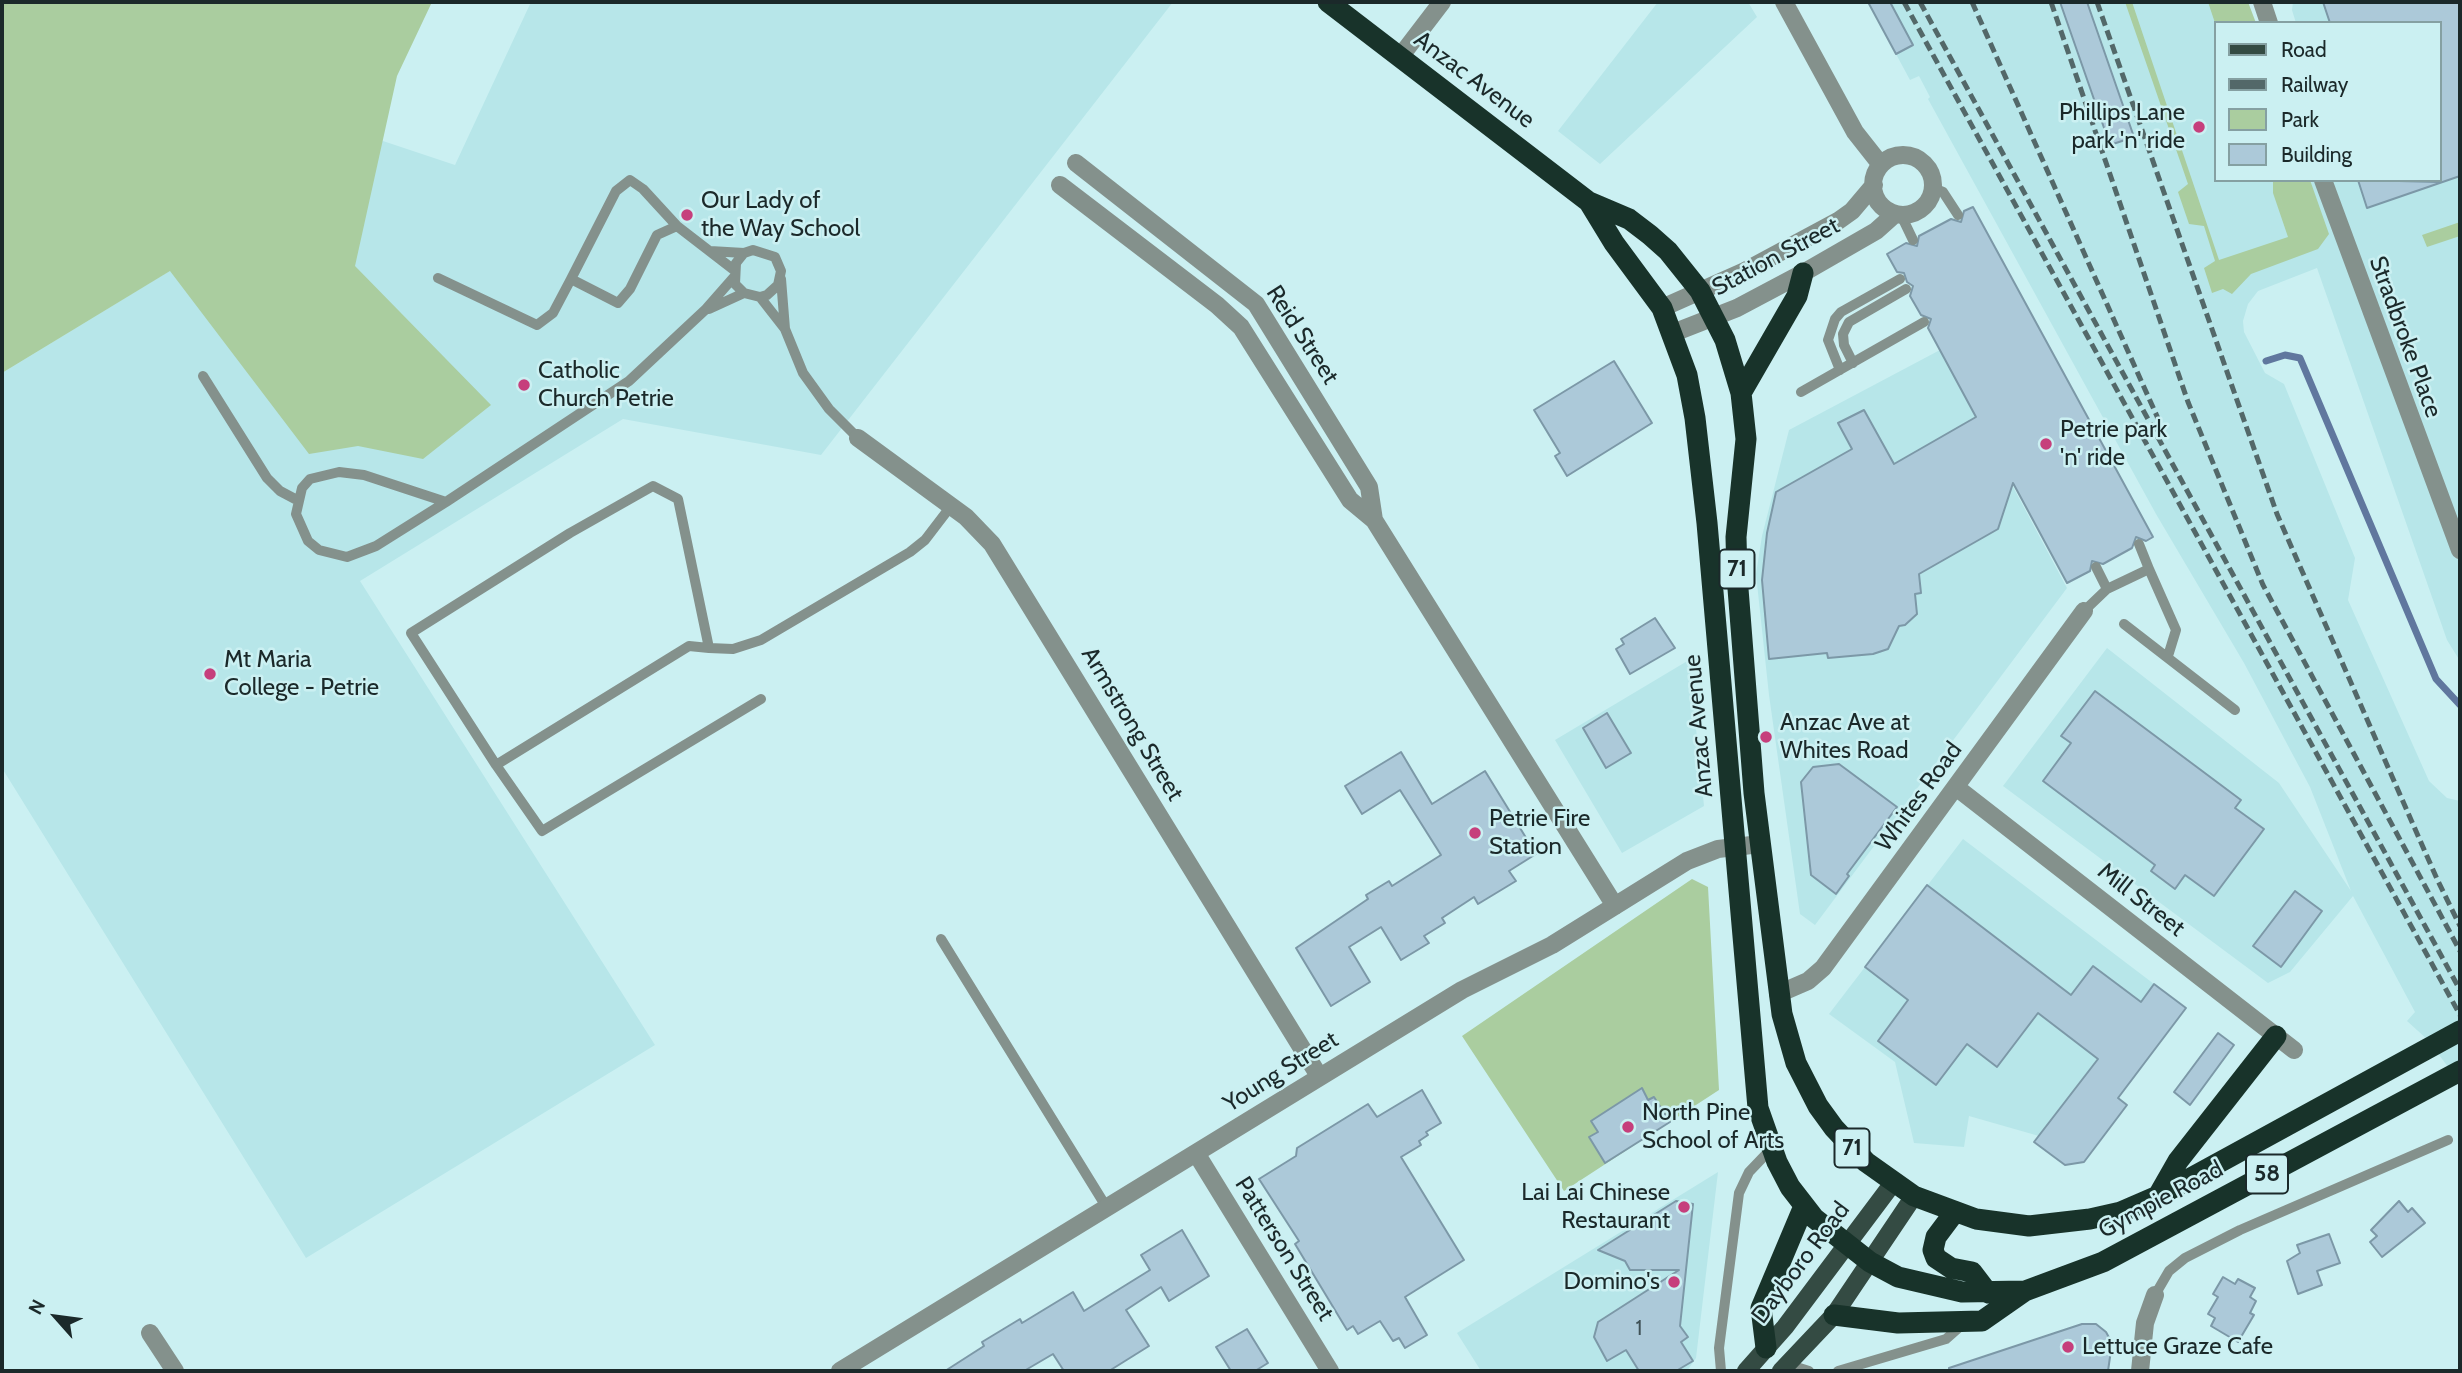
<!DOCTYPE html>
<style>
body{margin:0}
#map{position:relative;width:2462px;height:1373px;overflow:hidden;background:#cbf0f2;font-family:Cabin,sans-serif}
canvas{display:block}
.frame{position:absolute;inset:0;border:4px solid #1b292a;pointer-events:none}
.legend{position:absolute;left:2214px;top:21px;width:228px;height:161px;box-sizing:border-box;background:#cbf0f2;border:2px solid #85a0a2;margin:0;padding:9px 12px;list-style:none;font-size:21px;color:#1b292a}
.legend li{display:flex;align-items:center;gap:14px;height:35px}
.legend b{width:35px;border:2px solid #85a0a2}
.north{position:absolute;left:21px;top:1282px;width:70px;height:70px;-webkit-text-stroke:5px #cbf0f2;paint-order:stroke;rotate:298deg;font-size:19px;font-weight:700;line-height:28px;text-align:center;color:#1b292a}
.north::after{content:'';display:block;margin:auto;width:24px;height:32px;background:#1b292a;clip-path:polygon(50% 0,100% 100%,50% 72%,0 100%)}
</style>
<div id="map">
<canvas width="2462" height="1373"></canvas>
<div class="frame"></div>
<ul class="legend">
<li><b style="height:9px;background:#344b43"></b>Road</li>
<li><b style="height:9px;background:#536869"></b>Railway</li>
<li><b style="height:19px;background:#aacd9f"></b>Park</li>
<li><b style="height:19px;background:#acc9d9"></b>Building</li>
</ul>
<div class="north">N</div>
</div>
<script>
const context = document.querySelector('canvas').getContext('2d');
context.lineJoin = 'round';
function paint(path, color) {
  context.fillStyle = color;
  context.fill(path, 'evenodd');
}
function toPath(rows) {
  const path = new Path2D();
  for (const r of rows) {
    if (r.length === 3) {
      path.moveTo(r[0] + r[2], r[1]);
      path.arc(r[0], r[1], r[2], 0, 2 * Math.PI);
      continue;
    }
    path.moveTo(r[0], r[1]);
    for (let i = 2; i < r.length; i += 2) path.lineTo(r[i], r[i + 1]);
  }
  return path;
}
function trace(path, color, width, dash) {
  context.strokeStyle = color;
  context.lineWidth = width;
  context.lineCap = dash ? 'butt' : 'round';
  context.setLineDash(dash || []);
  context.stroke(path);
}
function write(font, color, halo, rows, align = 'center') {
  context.font = font + ' Cabin,sans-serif';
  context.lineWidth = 5;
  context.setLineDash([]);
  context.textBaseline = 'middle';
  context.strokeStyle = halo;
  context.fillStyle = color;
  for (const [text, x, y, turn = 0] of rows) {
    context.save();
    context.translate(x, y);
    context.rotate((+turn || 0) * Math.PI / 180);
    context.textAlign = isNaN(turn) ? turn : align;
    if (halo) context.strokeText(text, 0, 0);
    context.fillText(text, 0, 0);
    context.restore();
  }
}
paint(toPath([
 [531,2,1173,2,821,455,623,419,360,581,655,1045,306,1258,2,768,2,373,383,141,455,165],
 [1658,2,1748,2,1757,17,1600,164,1558,131],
 [1868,2,2226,2,2215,23,2215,180,2287,180,2291,190,2317,180,2439,180,2439,23,2296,23,2292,10,2293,2,2460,2,2460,661,2447,640,2317,268,2258,291,2248,304,2243,321,2244,332,2265,373,2284,384,2355,558,2348,600,2429,781,2447,798,2460,801,2460,1083,2428,1040,2407,1021,2415,1012,2353,896,2290,972,2268,983,2003,786,2107,648,2279,783,2351,891,2310,787,2244,663,2156,514,1928,99,1930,97,1919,76,1910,80],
 [1940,350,2067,588,1815,925,1800,914,1769,695,1756,574,1762,536,1789,430],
 [1689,660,1704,806,1622,853,1555,740],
 [1963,839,2154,984,2039,1136,1969,1116,1964,1147,1914,1143,1895,1062,1829,1014],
 [1718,1172,1696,1358,1687,1371,1481,1371,1457,1333]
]), '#b7e6e9');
paint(toPath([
 [2,2,432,2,397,76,355,266,491,405,423,459,358,446,309,454,170,271,2,373],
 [2125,2,2132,2,2219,260,2288,237,2273,193,2273,180,2310,180,2329,234,2318,249,2251,274,2232,294,2223,289,2212,293,2204,268,2215,261,2204,226,2189,224,2178,192,2188,184],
 [2208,2,2248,2,2256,23,2215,23],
 [2460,222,2460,236,2427,247,2422,235],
 [1692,879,1708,887,1719,1090,1564,1191,1462,1036]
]), '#aacd9f');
trace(toPath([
 [2266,361,2285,355,2300,358,2436,679,2460,705]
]), '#60779e', 7);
const building = toPath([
 [1868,2,1890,2,1913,45,1896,54,1868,2],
 [2060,2,2087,2,2134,137,2110,145,2060,2],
 [2323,2,2460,2,2460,176,2367,208,2358,180,2439,182,2439,23,2330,23,2323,2],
 [1973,207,2153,537,2146,541,2136,537,2132,548,2103,564,2092,561,2090,571,2067,583,2013,483,1998,529,1919,574,1921,593,1915,594,1917,614,1905,625,1899,626,1888,649,1873,654,1828,658,1827,653,1769,659,1762,580,1767,533,1776,492,1852,449,1838,423,1864,410,1894,464,1976,417,1928,328,1931,319,1921,315,1910,296,1913,286,1907,282,1904,273,1897,272,1887,254,1906,243,1917,246,1919,236,1951,219,1961,222,1964,211,1973,207],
 [1614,361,1652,423,1567,476,1555,456,1560,453,1534,410,1614,361],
 [1655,618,1675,648,1630,674,1616,649,1624,644,1621,639,1655,618],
 [2095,691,2241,800,2235,808,2264,829,2214,896,2185,875,2175,889,2151,871,2155,865,2043,781,2071,743,2061,736,2095,691],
 [1607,713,1631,753,1606,768,1583,728,1607,713],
 [1401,752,1432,804,1485,771,1536,854,1509,871,1516,881,1478,904,1474,897,1442,918,1445,923,1424,936,1429,943,1401,960,1381,927,1349,947,1370,982,1331,1006,1296,948,1368,899,1366,895,1389,881,1392,886,1441,855,1400,790,1362,814,1345,786,1401,752],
 [1839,764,1897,807,1847,874,1849,876,1836,894,1811,875,1801,782,1813,767,1839,764],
 [1927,885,2071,995,2093,966,2141,1002,2154,984,2186,1008,2118,1098,2127,1105,2084,1162,2065,1165,2034,1142,2098,1059,2038,1013,1997,1067,1967,1044,1936,1085,1878,1041,1908,1000,1865,967,1927,885],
 [2295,891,2322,911,2281,967,2253,946,2295,891],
 [2218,1033,2234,1045,2190,1105,2174,1092,2218,1033],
 [1642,1088,1648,1100,1654,1097,1670,1122,1605,1163,1589,1137,1598,1132,1591,1121,1642,1088],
 [1422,1090,1441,1123,1426,1132,1428,1135,1419,1141,1421,1145,1401,1157,1464,1260,1405,1297,1427,1335,1405,1348,1399,1338,1393,1341,1380,1321,1358,1334,1353,1326,1347,1330,1295,1244,1299,1241,1259,1179,1296,1156,1297,1148,1368,1104,1377,1117,1422,1090],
 [1676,1201,1693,1204,1680,1326,1688,1337,1681,1342,1693,1361,1676,1371,1639,1371,1626,1350,1607,1361,1594,1337,1598,1322,1679,1270,1630,1270,1625,1261,1598,1250,1676,1201],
 [2399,1201,2408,1212,2412,1208,2425,1223,2382,1257,2370,1242,2377,1236,2371,1230,2399,1201],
 [1182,1230,1209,1276,1169,1301,1161,1287,1126,1310,1149,1346,1109,1371,1064,1371,1053,1354,1024,1371,945,1371,984,1346,982,1342,1020,1319,1022,1323,1073,1292,1084,1311,1150,1270,1141,1255,1182,1230],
 [2329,1234,2340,1263,2317,1271,2322,1285,2298,1294,2287,1261,2300,1253,2297,1245,2329,1234],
 [2223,1277,2235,1284,2238,1279,2255,1288,2250,1297,2256,1301,2250,1313,2254,1315,2238,1342,2211,1326,2215,1318,2208,1314,2218,1297,2213,1294,2223,1277],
 [2082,1324,2096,1324,2106,1332,2112,1343,2108,1371,1949,1371,1949,1368,2082,1324],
 [1247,1329,1268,1363,1255,1371,1231,1371,1216,1347,1247,1329]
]);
paint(building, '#acc9d9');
trace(building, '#7c98a7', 2);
trace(toPath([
 [1933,188,1943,192,1958,215],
 [1901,215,1913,240],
 [677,226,643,189,630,180,616,191,571,279,618,303,630,289,657,235,677,226,734,270],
 [710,251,744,253],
 [438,278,537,325,553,313,571,279],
 [781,279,785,329,803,373,829,409,858,438],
 [760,297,767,295,778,285,781,271,775,257,753,250,744,253,736,263,735,284,744,293,760,297,785,329],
 [709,309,744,293],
 [1853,363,1844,345,1843,334,1849,322,1906,289],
 [1840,370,1828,340,1835,319,1841,312,1900,279],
 [203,376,267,478,280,491,297,500],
 [1801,392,1924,322],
 [446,502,364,475,339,472,310,479,302,488,296,514,308,541,319,550,347,557,376,546,446,502,629,381,705,310,734,277],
 [2139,544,2149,569],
 [2096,567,2107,589],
 [2084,611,2107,589,2149,569,2176,630,2168,656],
 [2124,624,2235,710],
 [709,648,678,499,653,486,570,533,411,633,496,765,689,646,709,648,733,649,761,640,910,552,925,540,951,506],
 [496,765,542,831,761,699],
 [941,939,1107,1208],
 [2155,1295,2169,1271,2185,1258,2240,1230,2448,1140],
 [1790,1365,1809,1371],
 [1721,1371,1719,1348,1739,1193,1749,1172,1771,1149],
 [1838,1371,1946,1339,1963,1324]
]), '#84918c', 10);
trace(toPath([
 [1784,2,1855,132,1881,165],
 [2262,2,2269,23],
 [1400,57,1442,2],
 [1903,185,30],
 [1076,163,1256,304,1369,487,1374,520],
 [2323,180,2460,550],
 [1060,185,1217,305,1241,327,1350,500,1374,520,1615,906],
 [1662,308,1745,271,1838,221,1852,211,1874,185],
 [1673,333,1737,308,1803,273,1876,231,1895,214],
 [858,438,966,517,992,544,1319,1076],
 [1957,788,2294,1050],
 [1778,994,1808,981,1823,968,2084,611],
 [1196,1153,1330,1371],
 [150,1333,175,1371],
 [840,1371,1462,990,1552,945,1687,861,1718,849,1760,844],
 [2140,1371,2145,1323,2155,1295]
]), '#84918c', 18);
trace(toPath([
 [1746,1371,1785,1327,1893,1183],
 [1781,1371,1834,1315,1914,1196]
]), '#344b43', 18);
trace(toPath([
 [1328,2,1589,202,1629,219,1650,235,1668,251,1700,291,1725,340,1741,393,1746,439,1736,537,1737,576,1754,793,1782,1014,1796,1063,1818,1106,1834,1128,1866,1162,1914,1196,1976,1219,2029,1226,2090,1219,2121,1212,2158,1196,2460,1031],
 [1589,202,1614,243,1662,308,1687,375,1695,418,1707,523,1758,1108,1777,1162,1790,1187,1814,1218,1870,1262,1898,1277,1962,1292,2025,1291,2103,1262,2460,1071],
 [1741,393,1797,296,1803,273],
 [2158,1196,2178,1161,2276,1036],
 [1954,1213,1936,1237,1933,1250,1936,1258,1951,1268,1972,1272,1988,1293],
 [1834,1315,1898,1323,1982,1321,2025,1291],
 [1766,1348,1761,1308,1804,1206]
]), '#18332a', 21);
trace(toPath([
 [1904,2,2460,1015],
 [1920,2,2460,990],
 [1972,2,2160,423],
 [2051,2,2188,402,2263,585,2460,951],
 [2097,2,2277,514,2437,879,2460,926]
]), '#536869', 5, [10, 5]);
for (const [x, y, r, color] of [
 [2199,127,7,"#c63f7c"],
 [687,215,7,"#c63f7c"],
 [524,385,7,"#c63f7c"],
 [2046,444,7,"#c63f7c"],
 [210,674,7,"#c63f7c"],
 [1766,737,7,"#c63f7c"],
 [1475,833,7,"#c63f7c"],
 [1628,1127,7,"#c63f7c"],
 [1684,1207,7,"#c63f7c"],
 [1674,1282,7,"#c63f7c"],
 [2068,1347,7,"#c63f7c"]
]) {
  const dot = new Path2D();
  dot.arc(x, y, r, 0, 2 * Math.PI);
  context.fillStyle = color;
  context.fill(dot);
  trace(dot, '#cbf0f2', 2.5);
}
write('21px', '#3f5156', null, [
 ["1",1639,1329]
]);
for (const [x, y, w] of [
 [1737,569,35],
 [1852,1148,35],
 [2267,1174,42]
]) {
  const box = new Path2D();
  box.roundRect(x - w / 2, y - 19.5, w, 39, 5);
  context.fillStyle = '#cbf0f2';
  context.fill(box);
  trace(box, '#1b292a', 2);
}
write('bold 23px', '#1b292a', null, [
 ["71",1737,569],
 ["71",1852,1148],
 ["58",2267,1174]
]);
write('24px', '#1b292a', '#cbf0f2', [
 ["Anzac Avenue",1474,80,37],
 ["Station Street",1776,257,-28],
 ["Reid Street",1302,335,57],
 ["Stradbroke Place",2405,337,70],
 ["Armstrong Street",1132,724,59],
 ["Anzac Avenue",1699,726,-95],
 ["Whites Road",1919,797,-54],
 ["Mill Street",2141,900,38],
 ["Young Street",1281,1072,-32],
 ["Gympie Road",2161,1200,-28],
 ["Patterson Street",1284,1249,58],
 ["Dayboro Road",1801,1263,-53]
]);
write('24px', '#1b292a', '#cbf0f2', [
 ["Phillips Lane",2185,113,"right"],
 ["park 'n' ride",2185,141,"right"],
 ["Our Lady of",701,201],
 ["the Way School",701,229],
 ["Catholic",538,371],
 ["Church Petrie",538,399],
 ["Petrie park",2060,430],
 ["'n' ride",2060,458],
 ["Mt Maria",224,660],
 ["College - Petrie",224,688],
 ["Anzac Ave at",1780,723],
 ["Whites Road",1780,751],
 ["Petrie Fire",1489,819],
 ["Station",1489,847],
 ["North Pine",1642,1113],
 ["School of Arts",1642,1141],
 ["Lai Lai Chinese",1670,1193,"right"],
 ["Restaurant",1670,1221,"right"],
 ["Domino's",1660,1282,"right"],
 ["Lettuce Graze Cafe",2082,1347]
], 'left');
</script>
